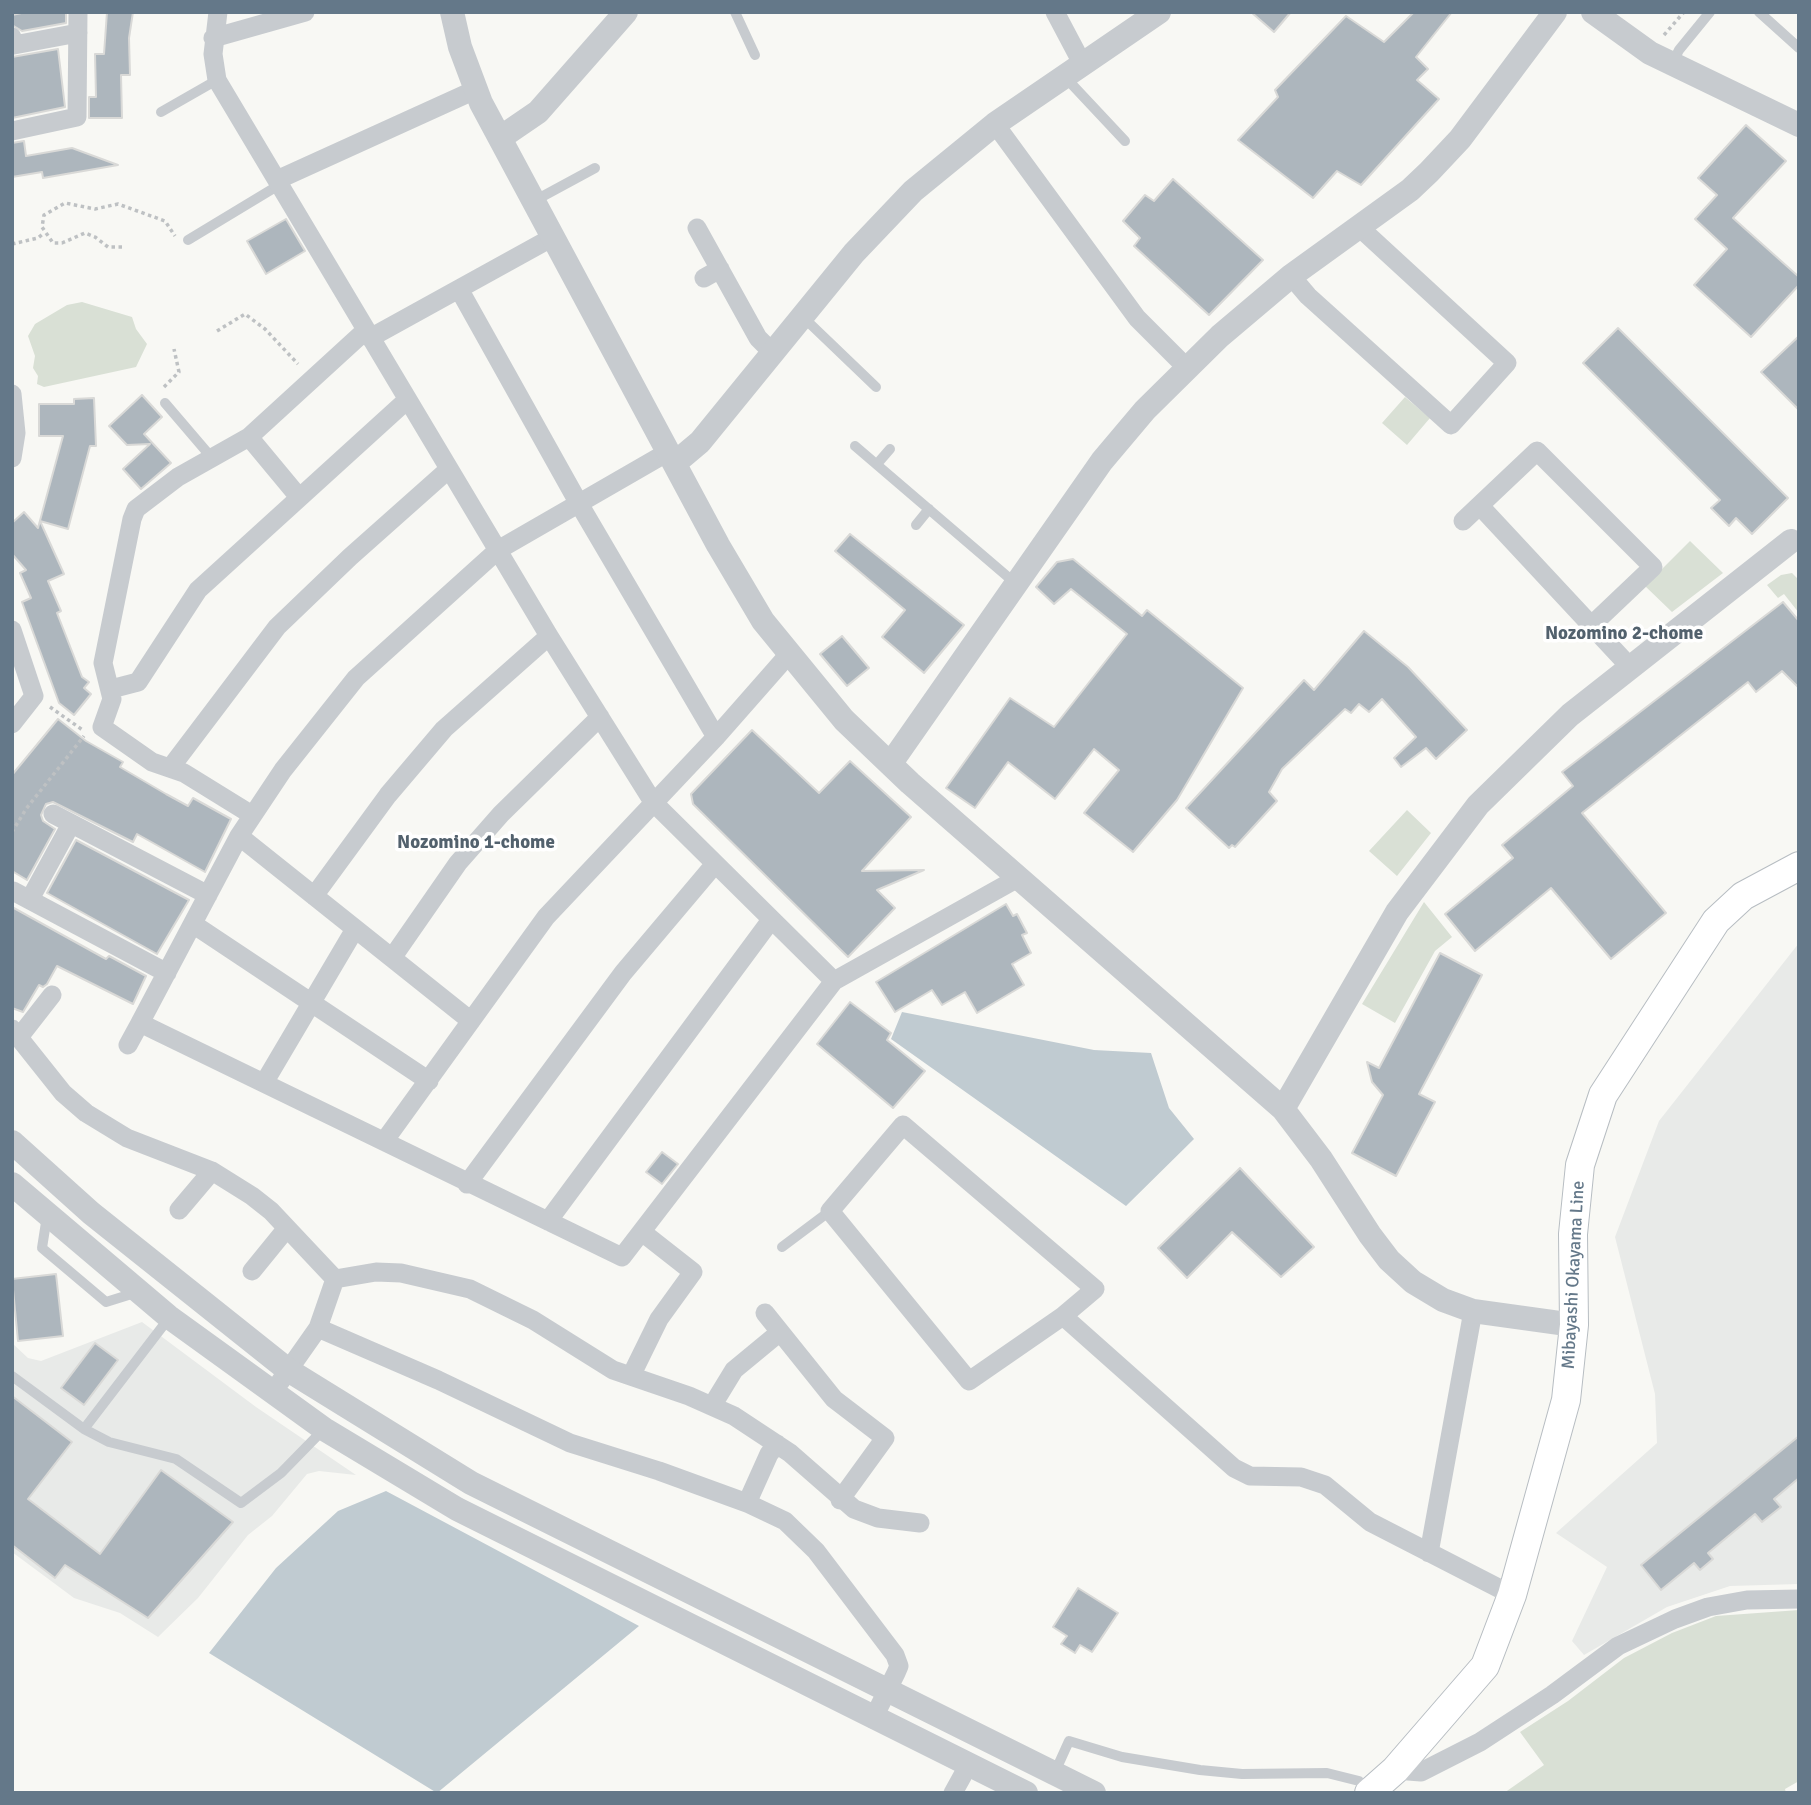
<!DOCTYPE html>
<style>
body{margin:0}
#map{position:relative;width:1811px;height:1805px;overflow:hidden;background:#f8f8f4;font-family:Signika,sans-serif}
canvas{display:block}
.frame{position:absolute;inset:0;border:14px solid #647889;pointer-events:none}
</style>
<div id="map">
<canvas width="1811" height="1805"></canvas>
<div class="frame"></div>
</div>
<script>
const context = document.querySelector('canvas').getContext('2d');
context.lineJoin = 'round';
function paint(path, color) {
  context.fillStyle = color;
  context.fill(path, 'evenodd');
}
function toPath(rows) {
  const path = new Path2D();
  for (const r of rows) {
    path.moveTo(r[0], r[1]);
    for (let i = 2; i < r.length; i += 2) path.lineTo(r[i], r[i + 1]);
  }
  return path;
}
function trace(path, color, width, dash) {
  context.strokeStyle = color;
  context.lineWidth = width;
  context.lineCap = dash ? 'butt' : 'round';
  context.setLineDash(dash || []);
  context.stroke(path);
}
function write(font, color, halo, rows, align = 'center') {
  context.font = font + ' Signika,sans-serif';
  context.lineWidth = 7;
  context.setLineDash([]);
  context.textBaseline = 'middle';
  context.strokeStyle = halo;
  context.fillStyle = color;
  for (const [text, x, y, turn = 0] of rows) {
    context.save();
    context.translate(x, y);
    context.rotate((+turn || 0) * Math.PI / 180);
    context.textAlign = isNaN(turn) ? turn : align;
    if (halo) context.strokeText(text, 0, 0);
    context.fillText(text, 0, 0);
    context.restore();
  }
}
paint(toPath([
 [1799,943,1799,1584,1730,1586,1667,1607,1584,1655,1572,1641,1607,1567,1556,1533,1657,1443,1655,1394,1615,1237,1659,1121],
 [142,1322,256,1407,356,1475,319,1471,307,1474,272,1516,248,1535,198,1598,158,1637,120,1613,74,1598,12,1552,12,1343,28,1358,41,1361]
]), '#e8eae8');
paint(toPath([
 [82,302,132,317,136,329,147,344,136,367,44,387,37,384,38,376,33,368,35,356,28,336,35,324,67,305],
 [1405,397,1430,418,1407,445,1382,423],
 [1690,541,1723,573,1672,612,1645,586],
 [1792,573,1799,580,1799,613,1784,594,1778,598,1767,585,1781,575],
 [1407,810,1431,833,1397,876,1369,851],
 [1424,902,1452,937,1435,951,1395,1023,1362,1004],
 [1799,1610,1799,1781,1785,1789,1786,1793,1504,1793,1544,1765,1520,1732,1568,1701,1624,1658,1672,1633,1716,1616]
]), '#d9e0d5');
paint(toPath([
 [902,1012,1094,1050,1151,1053,1169,1108,1194,1139,1126,1206,891,1039],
 [386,1491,639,1626,437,1793,209,1653,276,1568,338,1511]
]), '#c0cbd1');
const building = toPath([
 [26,12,66,12,66,23,22,31,12,25,12,15,26,12],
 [107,12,133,12,129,38,130,75,121,75,122,118,89,118,89,97,96,97,95,54,104,54,107,12],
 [1251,12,1291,12,1274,32,1251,12],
 [1414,12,1452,12,1416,57,1428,69,1417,80,1439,99,1361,185,1337,171,1313,198,1238,140,1278,97,1275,90,1346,16,1384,42,1414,12],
 [58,49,65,107,12,118,12,57,58,49],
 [1746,125,1786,161,1733,218,1799,277,1799,285,1751,337,1694,285,1727,249,1695,219,1717,195,1698,178,1746,125],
 [24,141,26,156,72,148,118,165,43,178,42,172,12,177,12,143,24,141],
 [1173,179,1263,260,1209,315,1134,246,1140,238,1123,221,1145,195,1154,201,1173,179],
 [286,219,305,251,266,274,247,241,286,219],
 [1618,328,1788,498,1752,534,1736,518,1729,526,1711,508,1720,500,1583,363,1618,328],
 [1799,336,1799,410,1761,372,1799,336],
 [142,395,162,417,144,434,171,463,141,489,123,469,150,444,127,445,109,426,142,395],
 [94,398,96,446,90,446,68,529,40,521,64,574,48,581,61,611,57,613,82,677,89,682,84,688,91,694,74,715,59,703,22,602,31,598,20,573,26,570,12,554,12,523,24,512,38,528,63,436,39,436,39,404,74,404,74,399,94,398],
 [850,534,964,625,924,673,882,637,905,610,835,551,850,534],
 [1073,559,1142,616,1147,610,1243,688,1177,800,1133,852,1084,813,1119,770,1094,749,1055,799,1008,762,975,808,946,788,1010,698,1054,727,1127,634,1071,589,1054,604,1036,587,1057,562,1073,559],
 [1783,602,1799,621,1799,688,1782,671,1756,692,1748,682,1582,813,1666,913,1611,959,1551,888,1475,951,1445,914,1513,858,1502,845,1573,786,1562,772,1783,602],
 [1364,631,1408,667,1467,730,1436,759,1426,748,1401,767,1394,758,1416,737,1382,699,1369,712,1359,704,1351,713,1345,709,1282,769,1269,792,1277,801,1235,847,1232,845,1229,848,1186,808,1304,680,1314,690,1364,631],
 [842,636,869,668,847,686,820,654,842,636],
 [58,719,86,741,123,762,120,767,166,794,188,806,193,798,231,819,205,872,137,834,133,842,53,802,46,804,41,815,43,821,55,829,27,880,12,871,12,775,58,719],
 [752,730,819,793,850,761,911,817,862,871,924,870,877,890,895,908,848,957,693,804,691,794,752,730],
 [76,840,189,900,157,954,47,893,76,840],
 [1006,904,1013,916,1017,914,1027,933,1022,935,1031,953,1012,964,1024,985,977,1013,965,992,942,1005,932,990,895,1012,876,982,1006,904],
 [12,907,106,959,109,956,146,976,133,1004,57,966,47,984,43,987,39,985,23,1012,12,1008,12,907],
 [1440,953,1482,975,1419,1094,1435,1102,1396,1176,1352,1153,1383,1095,1372,1082,1367,1062,1379,1068,1440,953],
 [850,1002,891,1033,887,1040,925,1071,893,1108,817,1044,850,1002],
 [662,1152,678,1164,662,1184,646,1172,662,1152],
 [1240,1168,1314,1247,1281,1277,1232,1232,1187,1278,1158,1248,1240,1168],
 [56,1274,63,1336,18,1341,12,1279,56,1274],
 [95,1343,118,1360,84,1405,61,1388,95,1343],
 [12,1396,72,1442,28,1499,100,1554,161,1470,233,1522,148,1618,65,1565,55,1578,12,1545,12,1396],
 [1799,1436,1799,1478,1774,1499,1781,1507,1762,1522,1755,1514,1708,1553,1713,1559,1700,1570,1694,1563,1661,1590,1641,1565,1799,1436],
 [1078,1588,1118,1613,1092,1652,1080,1645,1075,1653,1061,1644,1067,1636,1053,1627,1078,1588]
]);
paint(building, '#adb6bd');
trace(building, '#d9d9d7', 2);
const secondary = toPath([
 [1369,1793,1395,1770,1485,1666,1512,1595,1566,1400,1574,1325,1573,1234,1580,1165,1603,1095,1716,921,1743,896,1799,866]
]);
trace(secondary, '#b7bdc2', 30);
trace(toPath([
 [1664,35,1684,12],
 [12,244,38,238,44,233],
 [122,247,108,247,95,237,85,233,62,243,53,243,42,227,44,215,65,203,95,209,118,204,165,221,175,236],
 [217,331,245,314,265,329,298,364],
 [164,387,179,372,174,349],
 [50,707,84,731],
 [12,832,26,809,84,736]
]), '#bec1c3', 3.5, [3.5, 3.5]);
trace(toPath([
 [735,12,755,55],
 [1759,12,1799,48],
 [1673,62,1679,50,1710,12],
 [1065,77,1125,141],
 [161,112,217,80],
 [534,201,595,168],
 [188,240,279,185],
 [803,317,876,387],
 [165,403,212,458],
 [855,446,1015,583],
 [877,464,890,449],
 [916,525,929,509],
 [47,1216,42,1248,106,1302,138,1292],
 [782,1247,830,1211],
 [12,1376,84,1429,109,1442,176,1459,241,1503,281,1473,323,1430],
 [84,1429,169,1318],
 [1055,1772,1069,1741,1122,1757,1200,1770,1242,1774,1327,1773,1359,1781,1368,1791]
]), '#c7cbcf', 10);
trace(toPath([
 [218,12,213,54,217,80,549,636,653,802,834,981],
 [1055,12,1083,65],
 [12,37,14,45,78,33],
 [213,38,305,12],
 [995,124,1137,318,1186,367],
 [12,131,77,117,78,12],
 [277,180,475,90],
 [697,228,758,338,773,353],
 [1291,276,1308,296,1451,425,1507,363,1358,226],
 [704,278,720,269],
 [459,289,578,502,716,737],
 [370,338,553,237],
 [12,394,16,433,12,458],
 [249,437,298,496],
 [668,452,498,550,356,678,283,770,239,836,140,1023,622,1257,834,981,1018,878],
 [1480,506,1630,667],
 [1463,521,1537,451,1653,567,1593,624],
 [12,630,34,696,12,724],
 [111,689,138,682,198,590,407,400],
 [171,767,277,627,350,557,449,469],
 [53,814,208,895],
 [252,815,184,773,152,762,102,727,112,699,103,663,132,519,136,509,178,477,249,437,366,330],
 [239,836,471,1021],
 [13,891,167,973],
 [314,896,388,795,444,729,549,636],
 [30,899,71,824],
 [193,924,429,1081],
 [392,958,458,863,501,814,600,717],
 [12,1029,63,1093,86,1113,127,1138,212,1171,252,1196,271,1211,335,1279,376,1272,401,1273,470,1289,533,1320,613,1370,689,1396,734,1416,790,1453,854,1509,878,1518,920,1523],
 [20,1036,52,995],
 [128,1045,140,1023],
 [264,1083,355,929],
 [385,1140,546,917,716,737,789,654],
 [467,1184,623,973,715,864],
 [179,1210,212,1171],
 [548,1221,771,920],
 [252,1271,287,1228],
 [765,1313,834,1399,885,1438,840,1500],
 [1063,1316,1095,1289,903,1125,830,1211,969,1381,1063,1316,1234,1468,1250,1476,1301,1477,1325,1485,1370,1522,1512,1595],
 [318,1328,438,1380,570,1443,659,1471,747,1503,785,1521,816,1551,895,1655,899,1666,896,1673,873,1719],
 [631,1376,659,1319,693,1272,642,1232],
 [280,1382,318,1328,335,1279],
 [712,1406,734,1370,780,1332],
 [747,1503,769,1454,777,1444],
 [1429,1553,1473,1311],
 [1395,1770,1421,1772,1480,1742,1552,1695,1618,1646,1675,1619,1708,1607,1747,1600,1799,1599],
 [953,1793,969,1764]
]), '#c7cbcf', 19);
trace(toPath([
 [452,12,460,47,481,103,718,545,763,621,844,720,910,783,1283,1109,1321,1159,1370,1235,1389,1260,1413,1282,1443,1300,1473,1311,1574,1325],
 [1593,12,1650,53,1799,125],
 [500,138,538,112,626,12],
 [675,463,700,442,854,253,913,191,995,124,1159,12],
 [891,763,1102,461,1145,410,1220,336,1291,276,1410,190,1429,172,1460,139,1555,12],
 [1283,1109,1397,912,1478,805,1570,715,1791,541],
 [12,1142,91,1213,288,1370,471,1483,1094,1793],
 [12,1184,169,1317,324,1429,457,1509,1026,1793]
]), '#c7cbcf', 24);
trace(secondary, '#fff', 28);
write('18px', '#647889', '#fff', [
 ["Mibayashi Okayama Line",1574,1275,-87]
]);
write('bold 19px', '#52616d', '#fff', [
 ["Nozomino 2-chome",1624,634],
 ["Nozomino 1-chome",476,843]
]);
</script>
